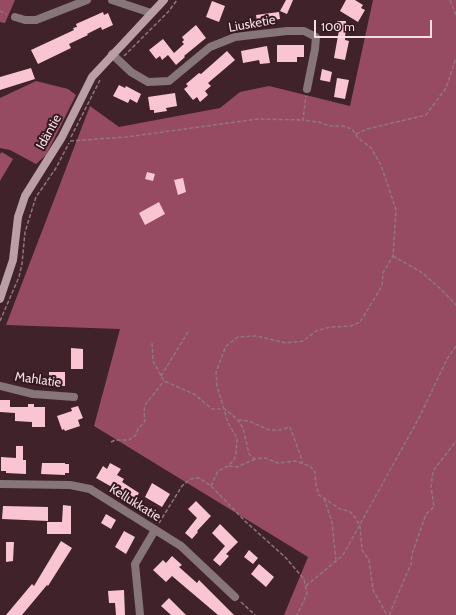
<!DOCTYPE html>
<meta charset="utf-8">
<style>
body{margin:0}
#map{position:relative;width:456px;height:615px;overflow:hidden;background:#40222b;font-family:Cabin,sans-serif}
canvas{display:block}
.scale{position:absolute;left:314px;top:20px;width:118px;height:18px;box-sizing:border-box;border:2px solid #f3dee3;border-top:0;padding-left:5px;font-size:12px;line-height:14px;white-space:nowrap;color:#f3dee3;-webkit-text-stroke:3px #351821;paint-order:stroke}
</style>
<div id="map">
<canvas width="456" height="615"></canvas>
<div class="scale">100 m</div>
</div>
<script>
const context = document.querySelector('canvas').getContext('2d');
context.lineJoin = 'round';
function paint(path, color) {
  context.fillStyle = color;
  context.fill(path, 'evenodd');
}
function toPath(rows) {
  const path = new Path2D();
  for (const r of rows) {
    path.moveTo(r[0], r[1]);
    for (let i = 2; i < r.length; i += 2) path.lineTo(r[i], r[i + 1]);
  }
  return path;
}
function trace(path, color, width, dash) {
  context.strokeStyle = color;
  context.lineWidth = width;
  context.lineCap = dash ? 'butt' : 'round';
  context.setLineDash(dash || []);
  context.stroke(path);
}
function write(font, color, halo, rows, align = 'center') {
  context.font = font + ' Cabin,sans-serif';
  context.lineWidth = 4;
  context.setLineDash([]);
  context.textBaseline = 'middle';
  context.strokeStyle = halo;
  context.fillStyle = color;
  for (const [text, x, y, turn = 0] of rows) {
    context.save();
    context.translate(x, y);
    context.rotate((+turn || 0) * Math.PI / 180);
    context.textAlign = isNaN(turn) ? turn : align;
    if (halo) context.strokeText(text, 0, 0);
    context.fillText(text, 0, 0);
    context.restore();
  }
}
paint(toPath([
 [0,0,15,0,5,23,0,22],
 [373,0,456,0,456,615,284,615,308,557,94,426,120,329,6,325,90,106,119,127,220,108,240,92,269,86,350,106],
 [36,81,68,89,76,95,46,155,36,164,10,150,0,148,0,98]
]), '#974b63');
paint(toPath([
 [2,152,13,159,0,181,0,154]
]), '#9a4e66');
paint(toPath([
 [286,0,293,0,287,14,280,11],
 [346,0,355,0,363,5,361,8,365,10,358,22,340,11],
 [212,1,225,6,219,22,206,17],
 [103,12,104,15,108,13,113,25,102,30,101,27,87,34,88,35,69,44,71,48,38,64,31,50,74,30,73,28,77,27,76,24],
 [279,12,280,19,257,22,256,15],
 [337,21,346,21,345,40,349,41,345,60,334,58,339,30,337,30],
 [196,25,206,38,184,56,185,57,176,65,168,55,162,60,160,56,156,59,149,50,163,39,174,53,184,44,182,42,184,40,182,37],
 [277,45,304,45,304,57,297,57,297,62,277,62],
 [267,46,270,63,260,64,259,60,243,63,241,51],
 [227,51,235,60,208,83,211,86,205,91,208,95,200,102,197,97,193,100,184,89,188,86,186,84,199,73,201,74],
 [31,68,35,79,0,90,0,77],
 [322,69,332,72,330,82,320,80],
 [337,78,349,80,345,99,334,97],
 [119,85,125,88,126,86,141,94,137,103,130,99,128,103,113,96],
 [175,93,177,106,166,108,167,111,154,113,154,110,150,110,148,97],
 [147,172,155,174,153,181,145,179],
 [183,178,186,192,178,195,174,180],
 [159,202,165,214,145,225,139,213],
 [71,348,83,349,83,369,71,369],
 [49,372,65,372,65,386,49,385],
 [0,400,10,400,10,407,28,407,28,404,34,404,34,407,45,407,45,427,32,427,32,422,15,421,15,413,0,412],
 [78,406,83,418,78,420,80,426,65,431,64,429,62,430,57,416,72,411,71,408],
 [16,446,23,446,23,460,26,460,26,474,6,473,6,471,1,471,1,457,16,458],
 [42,463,65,463,65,464,69,464,69,473,65,473,65,475,41,474],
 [110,463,121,469,117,475,124,479,122,482,139,493,133,502,125,497,126,495,96,478,103,466,107,469],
 [152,483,170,494,162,507,145,497],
 [196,501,211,516,197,531,198,532,192,539,185,533,197,518,188,509],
 [63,505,71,506,71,534,47,534,47,522,62,522],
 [3,506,48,507,48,521,2,519],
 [106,514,116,520,111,529,101,523],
 [220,524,238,542,226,554,229,556,220,566,213,560,225,546,212,533],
 [124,531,135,537,126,554,115,547],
 [61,541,72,548,48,586,47,585,22,615,6,615,32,584,34,586],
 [6,542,14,542,13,561,6,562],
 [249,550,258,558,253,564,244,557],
 [172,556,182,565,179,567,197,583,199,580,234,615,218,615,172,576,166,582,153,570,163,560,166,563],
 [259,564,274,577,266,587,251,574],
 [124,590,125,615,116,615,115,603,109,603,108,591],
 [169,598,186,615,171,615,161,606]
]), '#f9c5d2');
trace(toPath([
 [450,0,456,15],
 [0,11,7,14],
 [124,56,168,12,177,0],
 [356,134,367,129,426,115,446,88,456,58],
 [71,137,100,80],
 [70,141,126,137,258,119,303,120],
 [393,256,421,272,442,290,456,305],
 [0,321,19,277,22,264,25,232,36,197,56,168,69,143],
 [152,343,153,361,164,381,194,394,212,409,225,409,238,420,243,428,249,454,255,459,265,458,278,463,295,461,310,466,315,472,316,485,319,495,340,509,349,511,355,517,360,526,362,550,369,560,373,590,387,615],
 [161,376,188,332],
 [238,420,249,421,269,430,280,430,290,427,301,457,302,463],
 [111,442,115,440,129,440,136,435,138,429,145,421,144,412,145,405,164,381],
 [229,466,237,467,255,459],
 [211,486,218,471,228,466,234,460,236,454,237,438,228,423,217,386,216,372,226,346,238,337,256,336,286,343,303,341,316,331,330,327,351,326,360,322,382,286,383,273,393,256,396,210,381,165,371,148,358,138,352,129,343,126,329,126,319,122,303,120,306,96],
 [324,498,332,522,336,561],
 [159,523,182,486,190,479,199,478,211,486,246,522,285,557,304,579,307,594,297,615],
 [306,586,343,555,420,416,447,359,456,346],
 [241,602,255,615],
 [389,615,411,564,412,554,426,514,434,507,431,487,433,471,456,441]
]), '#90767d', 1.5, [4, 2]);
trace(toPath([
 [112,0,151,13],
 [15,17,25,20,36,20,87,0],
 [112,54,131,72,148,82,169,81,210,47,235,37,287,31,304,31,316,37,315,49,307,89],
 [0,386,33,394,74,397],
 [0,484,70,485,90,489,181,546,235,597],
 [140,615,135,564,155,530]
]), '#86767a', 8);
trace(toPath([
 [0,299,13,260,18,217,25,196,62,137,92,77,164,0]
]), '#ba9fa6', 8);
write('13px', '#f3dee3', '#351821', [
 ["Liusketie",252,24,-10],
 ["Idäntie",49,132,-61],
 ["Mahlatie",38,380,8],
 ["Kellukkatie",135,503,32]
]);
</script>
